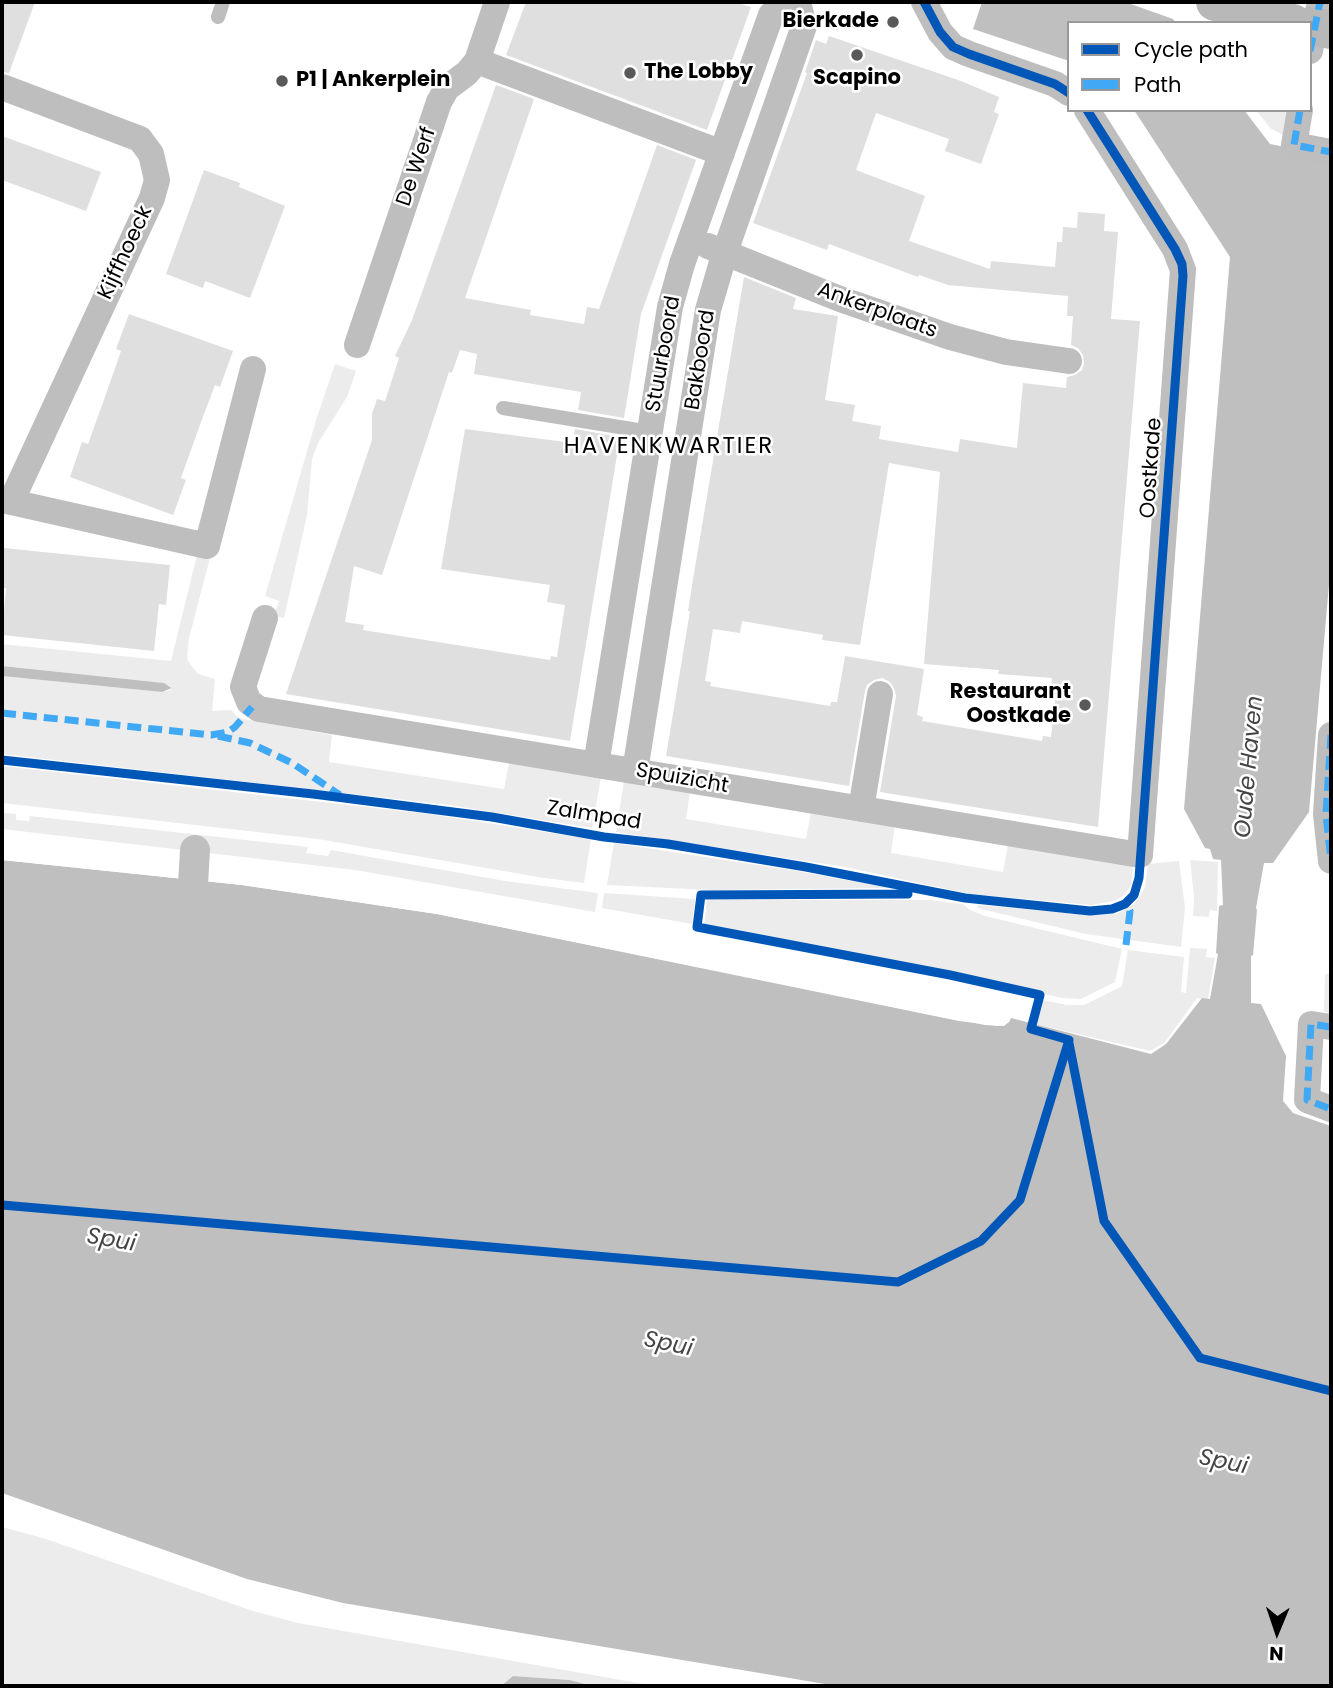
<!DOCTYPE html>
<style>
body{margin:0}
#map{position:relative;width:1333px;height:1688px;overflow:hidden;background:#fff;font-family:Poppins,sans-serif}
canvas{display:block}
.frame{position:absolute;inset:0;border:4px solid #000;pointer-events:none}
.legend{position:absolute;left:1067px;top:21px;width:245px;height:91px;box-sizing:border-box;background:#fff;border:2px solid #999;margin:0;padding:9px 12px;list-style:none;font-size:21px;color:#000}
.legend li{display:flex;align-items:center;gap:14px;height:35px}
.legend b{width:35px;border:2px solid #999}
.north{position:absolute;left:1242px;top:1597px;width:70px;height:70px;-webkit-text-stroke:5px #fff;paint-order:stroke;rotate:182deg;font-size:19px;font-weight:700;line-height:28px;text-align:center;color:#000}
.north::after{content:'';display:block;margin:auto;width:24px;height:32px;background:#000;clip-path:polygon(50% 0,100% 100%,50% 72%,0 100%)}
</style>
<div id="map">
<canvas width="1333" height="1688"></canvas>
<div class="frame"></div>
<ul class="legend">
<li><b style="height:9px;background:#0057b8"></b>Cycle path</li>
<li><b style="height:9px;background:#3fa9f5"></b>Path</li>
</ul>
<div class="north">N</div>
</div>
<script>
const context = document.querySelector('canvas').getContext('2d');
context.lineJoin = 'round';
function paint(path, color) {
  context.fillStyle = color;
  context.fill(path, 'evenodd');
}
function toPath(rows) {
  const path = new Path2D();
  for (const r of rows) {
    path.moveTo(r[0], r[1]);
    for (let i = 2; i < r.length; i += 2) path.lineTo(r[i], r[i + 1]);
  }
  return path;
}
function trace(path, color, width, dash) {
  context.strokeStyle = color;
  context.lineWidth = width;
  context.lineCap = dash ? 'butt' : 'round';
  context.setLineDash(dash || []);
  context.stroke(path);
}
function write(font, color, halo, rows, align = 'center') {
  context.font = font + ' Poppins,sans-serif';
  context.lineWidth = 5;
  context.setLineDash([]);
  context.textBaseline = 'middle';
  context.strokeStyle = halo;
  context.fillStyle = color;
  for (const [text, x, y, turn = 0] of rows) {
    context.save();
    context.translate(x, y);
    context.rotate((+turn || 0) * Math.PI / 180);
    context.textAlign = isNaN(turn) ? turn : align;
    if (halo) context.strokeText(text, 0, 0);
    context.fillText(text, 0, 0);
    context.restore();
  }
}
paint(toPath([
 [1256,110,1292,110,1288,138,1270,128],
 [335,364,356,371,347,397,318,443,312,459,307,515,284,618,274,616,279,601,265,596,317,417],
 [197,555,210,558,189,638,187,657,188,661,198,674,215,679,212,711,231,710,238,717,243,719,332,735,329,762,504,789,509,763,601,777,592,828,449,805,2,754,2,676,162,692,171,690,172,687,164,683,2,666,2,644,171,661],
 [2,766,429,814,591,839,584,883,544,878,318,839,2,803],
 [624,781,690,792,686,819,806,839,811,812,895,825,891,853,1003,872,1008,845,1133,863,1132,885,1123,896,1114,901,1091,905,970,894,845,867,616,832],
 [2,813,16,814,16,820,29,821,30,816,308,847,306,853,328,856,331,850,505,881,598,893,595,912,355,870,2,829],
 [614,843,797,871,890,888,710,890,607,885],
 [1190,860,1218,862,1217,911,1210,910,1209,917,1193,916,1194,897],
 [1179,861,1185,908,1181,947,1086,934,977,908,978,905,1091,915,1117,914,1134,904,1140,896,1145,887,1148,864],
 [604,893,695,899,692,924,602,908],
 [707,900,928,900,963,904,970,910,985,916,1122,949,1115,982,1081,999,1062,998,917,965,704,926],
 [1331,944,1331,1013,1324,1012,1325,974,1329,974],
 [1190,948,1207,949,1206,957,1215,958,1208,999,1197,998,1165,1042,1150,1051,1035,1024,1042,1000,1067,1005,1084,1005,1122,986,1128,950,1184,957,1181,992,1186,993],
 [2,1527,43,1538,253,1611,298,1623,655,1686,592,1686,570,1680,513,1676,501,1686,2,1686]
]), '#ececec');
paint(toPath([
 [982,2,1125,2,1173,19,1176,23,1069,23,1069,61,973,29],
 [1134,110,1244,110,1270,144,1331,156,1331,562,1309,812,1273,863,1264,863,1256,908,1257,910,1253,955,1251,956,1251,1003,1261,1004,1286,1056,1283,1101,1293,1113,1331,1126,1331,1686,837,1686,343,1603,247,1579,2,1493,2,860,242,885,437,914,959,1021,999,1026,1009,1022,1011,1018,1151,1054,1166,1044,1202,998,1210,999,1218,954,1216,953,1219,906,1223,905,1221,860,1213,859,1210,849,1205,848,1184,809,1230,257],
 [2,666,164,683,172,688,162,692,2,676],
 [513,1676,570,1680,592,1686,501,1686]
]), '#bfbfbf');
paint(toPath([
 [2,856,145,870,330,894,437,911,960,1018,999,1023,1012,1014,1009,1022,1004,1026,985,1025,437,914,242,885,2,860]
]), '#fff');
trace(toPath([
 [191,920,195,850]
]), '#bfbfbf', 30);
trace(toPath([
 [1069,1041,1104,1221,1200,1358,1331,1391],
 [2,1205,898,1282,981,1241,1020,1200,1069,1040]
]), '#444', 2, [9, 7]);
paint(toPath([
 [2,2,35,2,9,73,2,72],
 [526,2,735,2,751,7,707,130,506,55],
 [829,36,961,81,999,97,994,112,999,114,981,164,945,151,949,139,876,113,856,170,925,196,909,241,990,269,991,261,1055,267,1057,242,1062,242,1063,227,1077,228,1078,212,1105,214,1104,231,1118,232,1111,319,1140,321,1098,827,880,792,896,696,894,688,890,682,882,678,874,680,867,685,865,691,849,786,666,756,690,611,688,611,693,579,744,277,796,298,793,309,838,316,825,400,855,405,852,421,881,426,879,439,958,452,960,439,1017,448,1023,383,1066,388,1067,377,1075,375,1082,370,1084,364,1083,355,1078,348,1071,345,1073,316,1067,316,1068,296,948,285,919,275,918,277,829,244,827,250,753,223,807,73,805,72,816,40,826,44],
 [889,463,940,472,924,664,999,670,998,674,1052,678,1051,691,1056,692,1051,737,1043,736,1042,741,922,721,923,717,917,715,924,669,845,656,837,702,831,702,830,706,710,686,711,682,705,681,713,629,740,633,742,621,823,635,822,640,860,645],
 [496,85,534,99,465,298,531,310,530,315,584,324,587,307,599,309,657,145,696,160,641,314,624,418,578,410,581,392,474,374,477,354,460,350,452,373,449,372,382,575,354,566,345,622,364,625,363,630,550,660,551,656,557,657,565,605,547,602,550,585,441,569,465,429,573,443,575,429,620,437,570,741,286,694,372,440,372,414,377,399,385,401,399,358,395,356,412,320],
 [2,136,101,172,86,211,2,180],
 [204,170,240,183,239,187,285,206,250,298,205,281,203,288,166,274],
 [129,314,233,351,220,387,215,385,201,422,181,478,186,480,173,515,70,477,82,442,88,444,106,394,121,351,116,349],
 [4,548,170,565,166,605,159,604,154,651,2,635,6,588,2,588]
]), '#dfdfdf');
trace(toPath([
 [218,17,223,2],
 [503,408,650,432]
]), '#bebebe', 14);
trace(toPath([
 [924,2,940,32,953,47,969,54,1055,84,1069,93],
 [1310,51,1320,2],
 [477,61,722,153],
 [2,87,140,139,151,154,157,180,152,198,11,502],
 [1300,110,1294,145,1331,152],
 [708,246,840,299,950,337,1006,352,1069,361],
 [357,345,439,102,447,88,467,73,477,61,497,2],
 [2,500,207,546,253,369],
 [265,618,243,687,249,702,259,709,1140,855,1183,270,1175,249,1087,110],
 [1331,735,1326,814,1331,861],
 [596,765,670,307,682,264,771,15,784,2],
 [635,771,708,310,725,252,804,26,798,2],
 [861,809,880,694],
 [1331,1027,1311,1024,1307,1100,1331,1109]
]), '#bebebe', 26);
trace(toPath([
 [1215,2,1293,23],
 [1310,26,1331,30]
]), '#b8b8b8', 38);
trace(toPath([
 [1310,51,1320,2],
 [1300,110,1294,145,1331,152],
 [2,713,211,735,228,732,235,727,252,707],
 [1331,735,1326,814,1331,861],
 [218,736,250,743,292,763,340,795],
 [1126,945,1130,911,1126,903],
 [1331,1027,1311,1024,1307,1100,1331,1109]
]), '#3fa9f5', 7, [14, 7]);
trace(toPath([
 [924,2,940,32,953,47,969,54,1055,84,1069,93],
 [2,760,313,794,492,817,604,837,668,844,806,867,965,898,1090,911,1112,909,1125,904,1134,895,1139,878,1183,276,1182,264,1175,249,1087,110],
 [908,894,701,895,697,927,950,975,1040,995,1031,1029,1069,1040],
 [1069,1043,1104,1221,1200,1358,1331,1391],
 [2,1205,898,1282,981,1241,1020,1200,1069,1040]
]), '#0057b8', 9);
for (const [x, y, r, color] of [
 [893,22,7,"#595959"],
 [857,55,7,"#595959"],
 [630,73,7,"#595959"],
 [282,81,7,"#595959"],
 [1085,705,7,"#595959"]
]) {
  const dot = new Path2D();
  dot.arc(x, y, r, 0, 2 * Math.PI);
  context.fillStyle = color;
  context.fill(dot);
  trace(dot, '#fff', 2.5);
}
write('bold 21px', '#000', '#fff', [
 ["Bierkade",879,22],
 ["The Lobby",644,73,"left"],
 ["Scapino",857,79,"center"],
 ["P1 | Ankerplein",296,81,"left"],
 ["Restaurant",1071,693],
 ["Oostkade",1071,717]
], 'right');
write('21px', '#000', '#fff', [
 ["De Werf",417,167,-71],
 ["Kijffhoeck",126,253,-65],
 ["Ankerplaats",877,311,20],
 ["Stuurboord",664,354,-80],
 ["Bakboord",701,360,-81],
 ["Oostkade",1152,468,-86],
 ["Spuizicht",682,779,10],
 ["Zalmpad",594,816,9]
]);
context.letterSpacing = '2px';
write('23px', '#000', '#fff', [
 ["HAVENKWARTIER",669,447]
]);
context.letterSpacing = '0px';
write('italic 23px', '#444', '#fff', [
 ["Oude Haven",1250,767,-85],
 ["Spui",111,1241,10],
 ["Spui",668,1345,12],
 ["Spui",1223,1463,12]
]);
</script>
